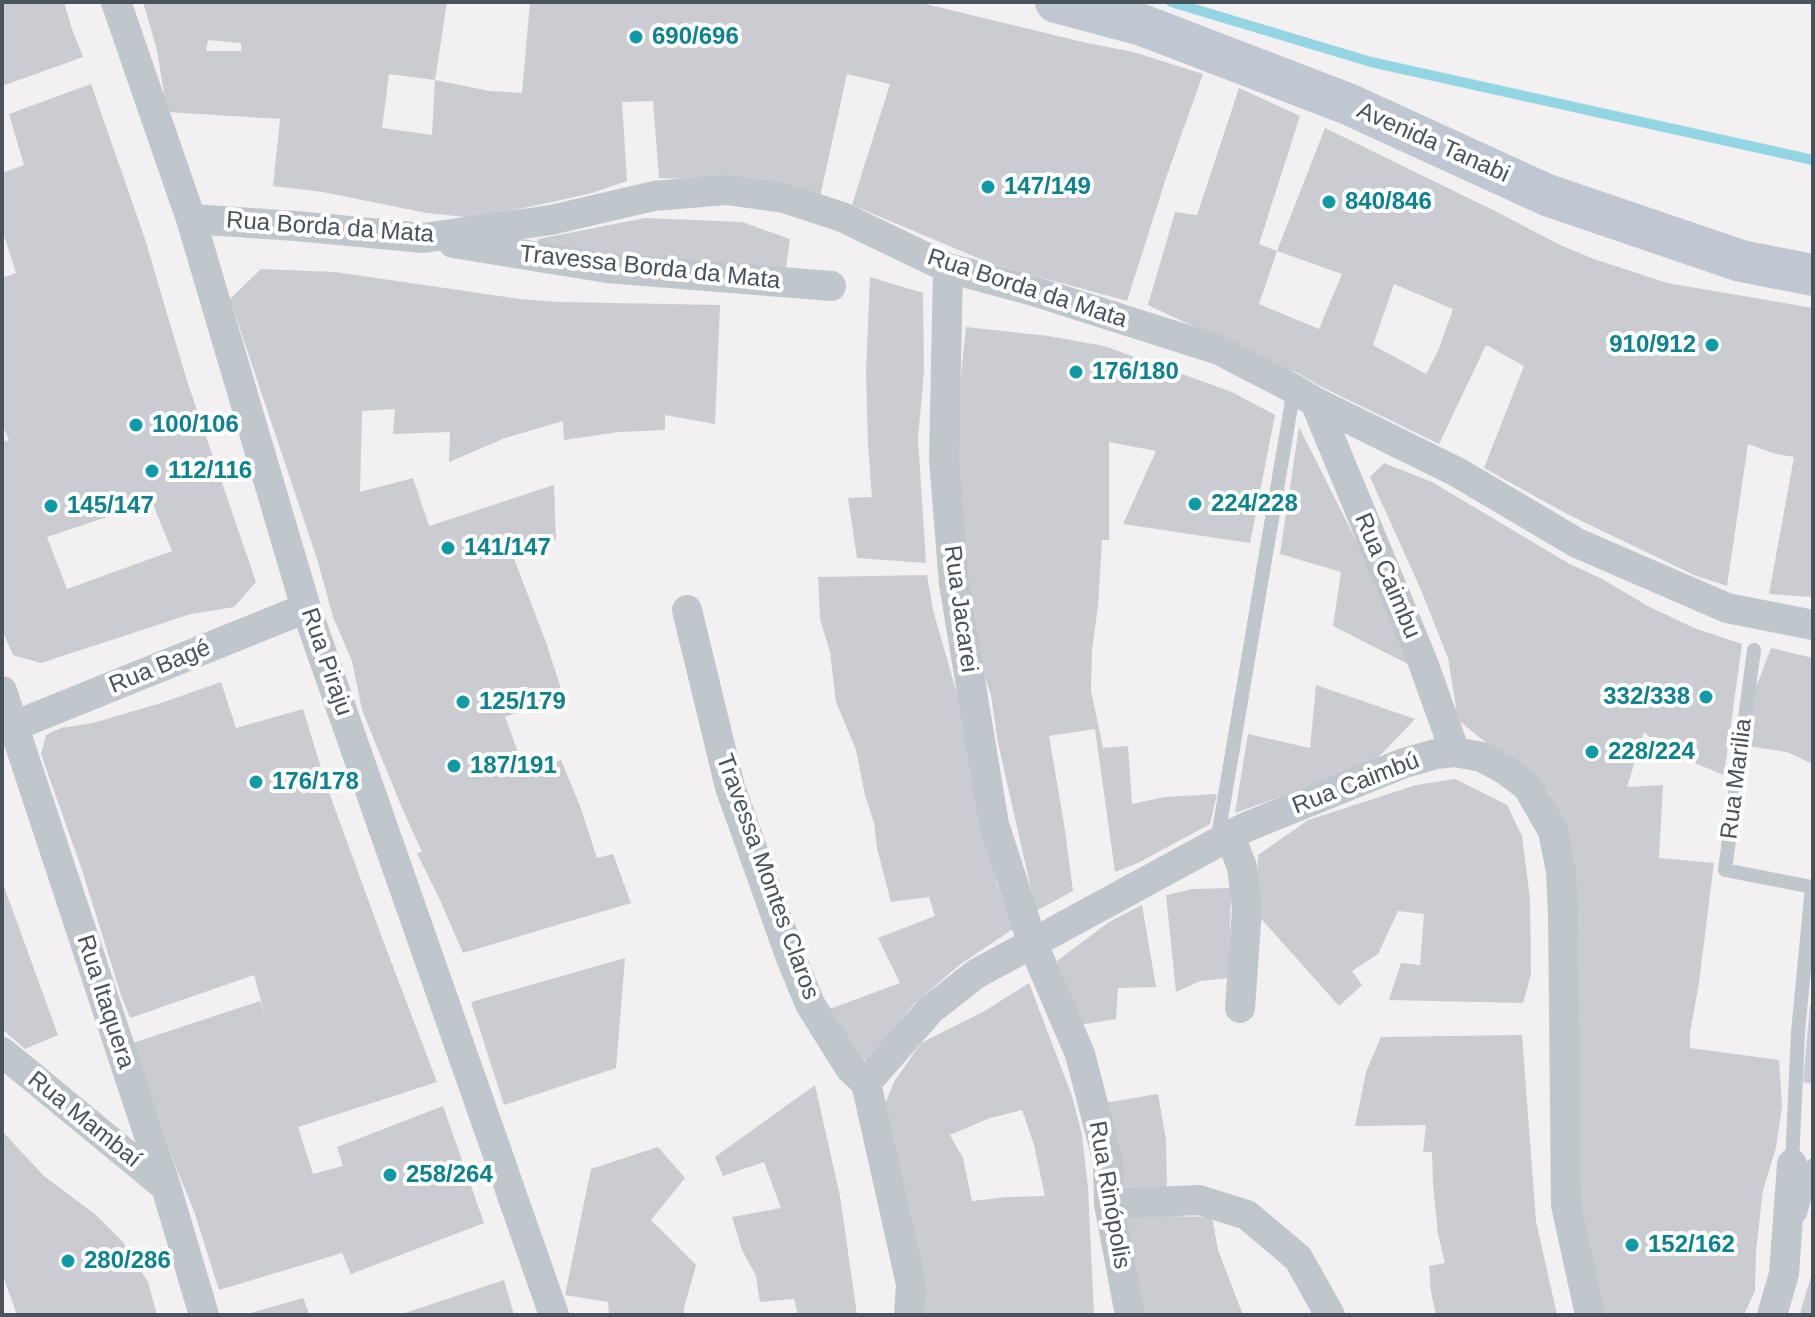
<!DOCTYPE html>
<meta charset="utf-8">
<style>
body{margin:0}
#map{position:relative;width:1815px;height:1317px;overflow:hidden;background:#f2f0f0;font-family:Helvetica,sans-serif}
canvas{display:block}
.frame{position:absolute;inset:0;border:4px solid #49535c;pointer-events:none}
</style>
<div id="map">
<canvas width="1815" height="1317"></canvas>
<div class="frame"></div>
</div>
<script>
const context = document.querySelector('canvas').getContext('2d');
context.lineJoin = 'round';
function toPath(rows) {
  const path = new Path2D();
  for (const r of rows) {
    path.moveTo(r[0], r[1]);
    for (let i = 2; i < r.length; i += 2) path.lineTo(r[i], r[i + 1]);
  }
  return path;
}
function trace(path, color, width, dash) {
  context.strokeStyle = color;
  context.lineWidth = width;
  context.lineCap = dash ? 'butt' : 'round';
  context.setLineDash(dash || []);
  context.stroke(path);
}
function paint(path, color) {
  context.fillStyle = color;
  context.fill(path, 'evenodd');
}
function write(font, color, halo, rows, align = 'center') {
  context.font = font + ' Helvetica,sans-serif';
  context.lineWidth = 8;
  context.setLineDash([]);
  context.textBaseline = 'middle';
  context.strokeStyle = halo;
  context.fillStyle = color;
  for (const [text, x, y, turn = 0] of rows) {
    context.save();
    context.translate(x, y);
    context.rotate((+turn || 0) * Math.PI / 180);
    context.textAlign = isNaN(turn) ? turn : align;
    if (halo) context.strokeText(text, 0, 0);
    context.fillText(text, 0, 0);
    context.restore();
  }
}
trace(toPath([
 [1171,2,1371,62,1813,160]
]), '#94d5e4', 10);
paint(toPath([
 [2,2,64,2,72,29,83,57,2,86],
 [143,2,447,2,435,80,490,91,522,93,530,2,917,2,1087,43,1133,52,1203,74,1167,175,1127,301,992,264,852,205,890,84,847,74,820,197,724,180,659,178,653,101,622,102,627,181,592,193,543,204,474,218,427,213,323,192,273,186,280,119,167,112,157,50],
 [208,40,241,43,241,51,206,51],
 [389,74,435,80,432,135,382,128],
 [91,84,145,239,187,381,256,582,234,607,191,614,41,663,13,655,2,630,2,442,9,440,2,424,2,278,16,273,2,229,2,173,24,165,9,114],
 [152,502,172,551,67,589,47,537],
 [1239,88,1300,116,1259,244,1277,251,1259,304,1319,329,1342,274,1277,251,1325,128,1499,213,1558,244,1594,259,1667,283,1813,308,1813,597,1769,594,1794,457,1776,454,1748,444,1727,586,1694,575,1567,514,1484,468,1524,366,1486,345,1439,444,1320,386,1300,374,1243,350,1148,305,1175,212,1197,215],
 [1394,284,1453,309,1438,351,1426,374,1373,345],
 [645,218,742,222,790,239,785,274,539,247,538,239],
 [261,269,335,272,520,299,559,302,720,305,715,424,665,415,665,430,619,432,564,440,563,421,505,438,449,462,450,432,393,434,395,409,362,411,360,492,413,478,429,526,554,485,556,540,513,556,547,645,563,695,505,717,525,771,561,760,580,806,597,858,613,854,631,903,463,953,440,900,417,853,422,852,402,808,362,710,352,661,333,617,318,562,230,299],
 [870,277,923,293,924,371,918,439,926,563,857,558,848,498,872,497,868,445,866,372],
 [966,327,1048,336,1104,346,1232,392,1275,415,1250,543,1123,524,1156,451,1109,442,1109,540,1102,540,1098,606,1092,650,1091,691,1103,748,1128,746,1132,804,1165,797,1217,794,1210,824,1138,863,1115,872,1095,729,1049,736,1064,824,1073,891,1036,911,998,743,991,695,976,652,966,567,957,455,959,395],
 [1299,427,1377,582,1408,664,1333,626,1341,572,1280,554],
 [1384,463,1432,482,1568,563,1602,579,1648,606,1694,628,1742,644,1724,775,1663,750,1644,732,1627,787,1663,785,1659,858,1714,863,1699,983,1690,1032,1690,1048,1779,1060,1782,1106,1776,1148,1763,1190,1756,1251,1755,1291,1744,1315,1600,1315,1579,1209,1572,856,1549,793,1531,772,1504,757,1458,720,1448,658,1421,590,1370,477],
 [927,575,933,610,966,725,997,884,1013,929,958,966,913,1005,869,1061,853,1057,824,1011,900,983,878,938,935,916,929,897,891,902,877,848,874,823,865,795,856,750,836,702,830,652,820,619,818,577],
 [1771,648,1813,658,1813,764,1787,752,1748,746,1750,703],
 [221,682,236,728,303,709,327,787,381,935,437,1082,298,1127,313,1174,343,1166,337,1147,443,1106,484,1223,351,1274,342,1253,219,1290,194,1211,175,1165,133,1043,260,1001,265,1016,254,975,130,1018,121,995,82,870,41,754,46,735,61,728,93,723,161,703],
 [1316,685,1415,719,1372,764,1235,813,1248,734,1310,748],
 [1455,779,1507,805,1522,836,1530,899,1531,974,1523,1003,1389,1000,1401,963,1420,965,1424,914,1398,911,1378,954,1352,971,1362,985,1339,1006,1256,913,1258,855,1308,820,1416,785],
 [2,881,58,1035,25,1049,2,1029],
 [1231,888,1229,978,1200,981,1176,992,1166,895,1193,889],
 [1142,905,1156,987,1118,988,1116,1019,1080,1025,1057,961,1109,922],
 [625,958,616,1068,504,1105,471,1002],
 [1029,983,1072,1096,1082,1135,1088,1188,1094,1315,919,1315,884,1106,894,1082,921,1043,983,1012],
 [1022,1110,1034,1145,1045,1196,1008,1197,972,1201,963,1158,950,1135,990,1118],
 [1810,1005,1813,1005,1813,1084,1803,1082],
 [1522,1035,1536,1221,1557,1315,1436,1315,1431,1292,1429,1266,1445,1263,1438,1234,1433,1183,1432,1152,1423,1152,1426,1125,1355,1126,1366,1072,1381,1037],
 [815,1085,840,1196,857,1315,798,1315,794,1299,760,1302,756,1276,742,1250,732,1217,781,1208,764,1162,723,1176,715,1157],
 [1158,1094,1166,1140,1167,1189,1120,1194,1104,1103],
 [2,1131,44,1176,96,1215,123,1242,148,1282,157,1315,17,1315,2,1273],
 [658,1147,685,1178,651,1220,696,1265,684,1308,684,1315,609,1315,608,1302,565,1295,591,1169],
 [1123,1215,1212,1217,1218,1250,1243,1315,1144,1315,1139,1295,1136,1266],
 [1812,1274,1813,1315,1800,1315,1802,1306],
 [504,1280,514,1315,402,1315,402,1314],
 [303,1298,310,1315,247,1315,247,1314]
]), '#caccd2');
trace(toPath([
 [1754,650,1725,870,1812,887,1798,1032,1792,1164],
 [1217,842,1294,389],
 [1800,1214,1813,1165]
]), '#bfc7cd', 14);
trace(toPath([
 [116,2,191,219,306,608,554,1315],
 [191,219,296,226,423,238,551,220,654,196,726,190,784,198,842,217,948,268,1030,290,1219,350,1294,389,1315,402,1457,472,1577,543,1727,608,1813,625],
 [453,243,607,268,831,286],
 [948,268,944,460,954,584,994,824,1032,942,1080,1054,1108,1162,1109,1204,1130,1315],
 [1315,402,1422,660,1455,752],
 [687,610,730,787,791,958,810,1004,850,1068,866,1083],
 [2,691,166,1187,204,1315],
 [14,726,306,608],
 [1230,836,1242,867,1247,909,1240,1008],
 [2,1052,166,1187],
 [866,1083,930,1010,976,974,1244,828,1404,763,1436,754,1455,752,1482,757,1504,769,1527,786,1553,831,1561,871,1563,914,1566,1205,1590,1315],
 [866,1083,911,1284,909,1315],
 [1109,1204,1199,1200,1247,1215,1298,1258,1330,1315],
 [1772,1315,1784,1274,1792,1164]
]), '#bfc7cd', 30);
trace(toPath([
 [1056,2,1142,25,1348,104,1547,195,1741,261,1813,275]
]), '#bfc8d2', 42);
for (const [x, y, r, color] of [
 [636,37,8,"#0f9aa8"],
 [988,187,8,"#0f9aa8"],
 [1329,202,8,"#0f9aa8"],
 [1712,345,8,"#0f9aa8"],
 [1076,372,8,"#0f9aa8"],
 [136,425,8,"#0f9aa8"],
 [152,471,8,"#0f9aa8"],
 [1195,504,8,"#0f9aa8"],
 [51,506,8,"#0f9aa8"],
 [448,548,8,"#0f9aa8"],
 [1706,697,8,"#0f9aa8"],
 [463,702,8,"#0f9aa8"],
 [1592,752,8,"#0f9aa8"],
 [454,766,8,"#0f9aa8"],
 [256,782,8,"#0f9aa8"],
 [390,1175,8,"#0f9aa8"],
 [1632,1245,8,"#0f9aa8"],
 [68,1261,8,"#0f9aa8"]
]) {
  const dot = new Path2D();
  dot.arc(x, y, r, 0, 2 * Math.PI);
  context.fillStyle = color;
  context.fill(dot);
  trace(dot, '#fff', 3);
}
write('bold 24px', '#0d838f', '#fff', [
 ["690/696",652,37],
 ["147/149",1004,187],
 ["840/846",1345,202],
 ["910/912",1696,345,"right"],
 ["176/180",1092,372],
 ["100/106",152,425],
 ["112/116",168,471],
 ["224/228",1211,504],
 ["145/147",67,506],
 ["141/147",464,548],
 ["332/338",1690,697,"right"],
 ["125/179",479,702],
 ["228/224",1608,752],
 ["187/191",470,766],
 ["176/178",272,782],
 ["258/264",406,1175],
 ["152/162",1648,1245],
 ["280/286",84,1261]
], 'left');
write('24px', '#49535c', '#fff', [
 ["Avenida Tanabi",1433,143,24],
 ["Rua Borda da Mata",330,228,4],
 ["Travessa Borda da Mata",650,268,6],
 ["Rua Borda da Mata",1027,289,18],
 ["Rua Caimbu",1387,576,67],
 ["Rua Jacarei",960,609,82],
 ["Rua Piraju",326,662,71],
 ["Rua Bagé",160,667,-22],
 ["Rua Marilia",1737,779,-83],
 ["Rua Caimbú",1356,784,-21],
 ["Travessa Montes Claros",767,877,70],
 ["Rua Itaquera",105,1002,72],
 ["Rua Mambaí",84,1120,39],
 ["Rua Rinópolis",1109,1195,80]
]);
</script>
